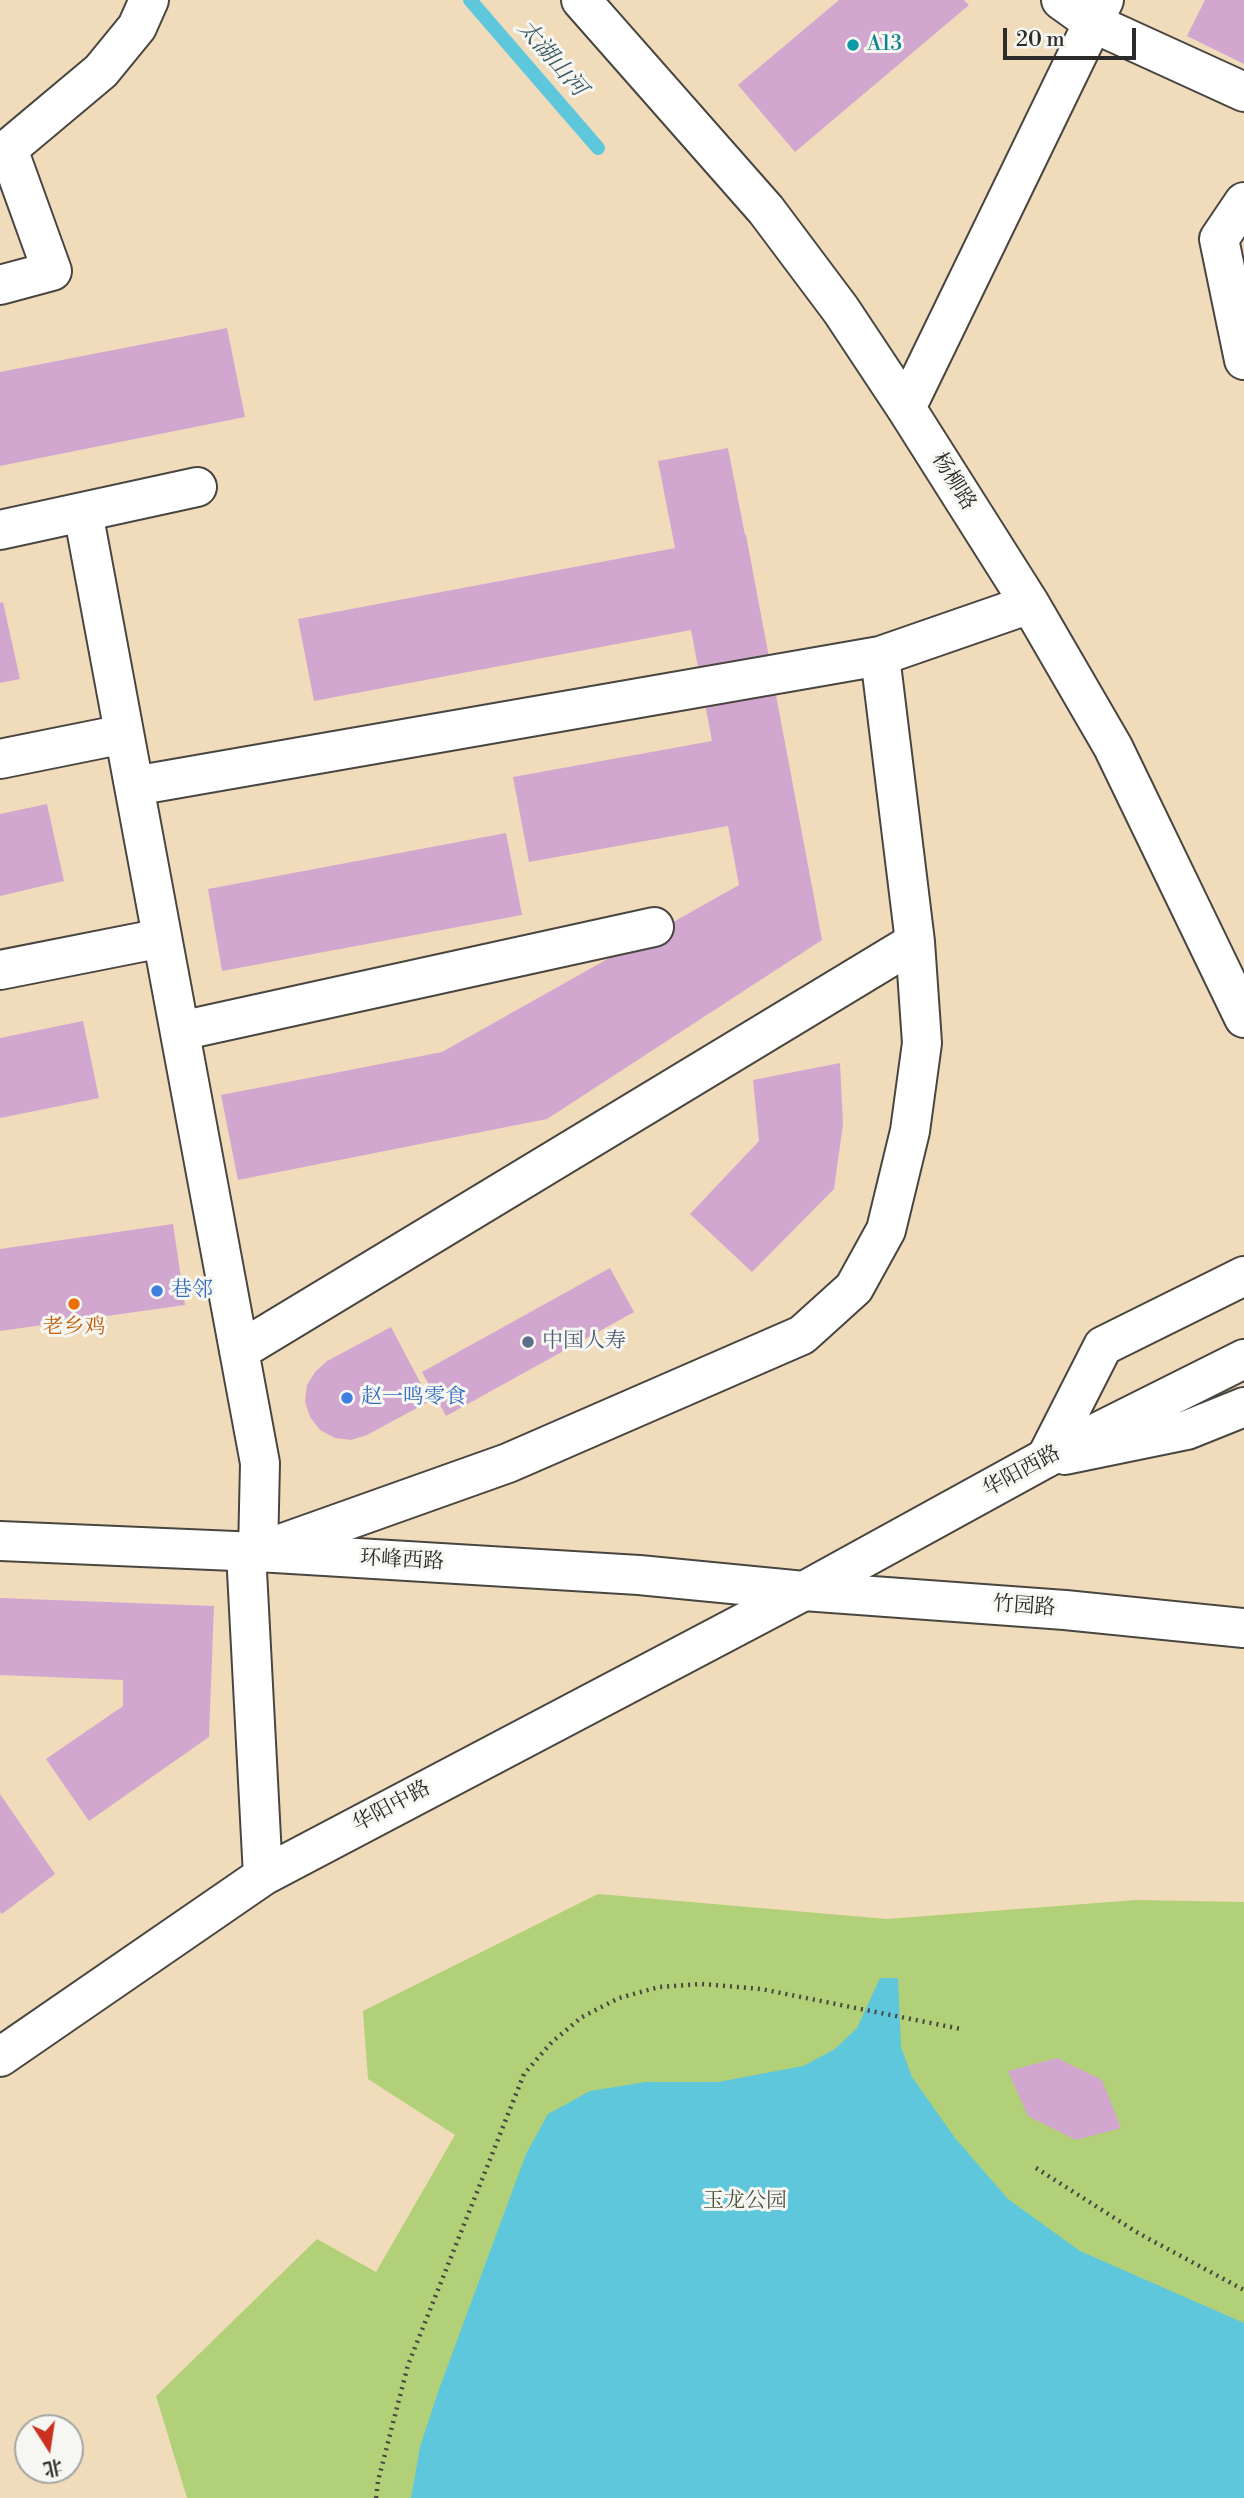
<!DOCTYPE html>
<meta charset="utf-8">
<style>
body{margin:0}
#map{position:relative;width:1244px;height:2498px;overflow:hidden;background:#f0dcbb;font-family:"Libre Bodoni","Noto Serif SC",serif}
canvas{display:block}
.north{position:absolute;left:14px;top:2414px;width:70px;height:70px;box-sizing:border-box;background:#f6f6f2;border:2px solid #a5a5a2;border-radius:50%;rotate:168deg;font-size:19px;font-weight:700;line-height:28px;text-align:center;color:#2b2b2b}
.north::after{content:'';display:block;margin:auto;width:24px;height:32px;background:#c8321e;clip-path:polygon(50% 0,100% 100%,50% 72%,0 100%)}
.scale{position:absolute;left:1003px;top:28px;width:133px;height:32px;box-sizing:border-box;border:4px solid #2b2b2b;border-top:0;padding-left:9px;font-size:21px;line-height:24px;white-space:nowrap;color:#2b2b2b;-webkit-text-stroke:5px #f6f6f2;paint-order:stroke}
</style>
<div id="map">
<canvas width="1244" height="2498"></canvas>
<div class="north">北</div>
<div class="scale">20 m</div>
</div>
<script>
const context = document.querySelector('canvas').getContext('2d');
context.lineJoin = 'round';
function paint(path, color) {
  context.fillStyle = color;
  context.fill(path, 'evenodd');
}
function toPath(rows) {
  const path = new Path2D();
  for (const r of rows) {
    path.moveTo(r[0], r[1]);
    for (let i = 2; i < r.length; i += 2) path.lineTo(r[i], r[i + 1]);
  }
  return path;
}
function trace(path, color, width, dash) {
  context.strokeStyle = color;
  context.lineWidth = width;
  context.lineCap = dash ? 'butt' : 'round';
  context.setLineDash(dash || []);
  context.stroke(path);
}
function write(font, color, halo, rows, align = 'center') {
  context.font = font + ' "Libre Bodoni","Noto Serif SC",serif';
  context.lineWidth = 6;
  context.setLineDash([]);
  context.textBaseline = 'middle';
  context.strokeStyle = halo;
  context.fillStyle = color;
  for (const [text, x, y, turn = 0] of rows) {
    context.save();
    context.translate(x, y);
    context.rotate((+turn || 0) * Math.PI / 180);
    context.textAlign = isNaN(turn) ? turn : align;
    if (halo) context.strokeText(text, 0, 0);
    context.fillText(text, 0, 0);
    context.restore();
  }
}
paint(toPath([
 [598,1894,887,1919,1136,1900,1244,1902,1244,2498,187,2498,156,2396,317,2239,376,2272,455,2135,368,2079,363,2011]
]), '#b2d078');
paint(toPath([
 [880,1978,898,1978,901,2047,912,2077,955,2138,1008,2199,1080,2251,1244,2323,1244,2498,411,2498,420,2447,438,2392,526,2154,548,2114,590,2091,646,2082,718,2082,803,2066,835,2049,857,2028]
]), '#5fc7db');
trace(toPath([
 [470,0,598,148]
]), '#5fc7db', 14);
paint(toPath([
 [839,0,964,0,969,5,795,152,738,85],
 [1205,0,1244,0,1244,64,1187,36],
 [227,328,245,417,0,466,0,372],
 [728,448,745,535,746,535,822,940,547,1119,238,1180,221,1095,442,1052,739,885,728,826,529,862,513,777,712,741,691,630,314,701,298,619,675,548,658,461],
 [3,602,20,679,0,683,0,603],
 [47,804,64,881,0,896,0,814],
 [506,833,522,915,222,971,208,889],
 [83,1021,99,1098,0,1118,0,1038],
 [840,1063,843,1124,834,1189,752,1272,690,1214,759,1141,753,1080],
 [173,1224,185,1305,0,1331,0,1249],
 [610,1268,634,1312,446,1416,422,1372],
 [391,1327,430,1401,367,1435,351,1440,335,1438,320,1430,310,1417,305,1402,307,1385,315,1372,327,1361],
 [0,1598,214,1606,209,1737,89,1821,46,1759,123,1706,123,1680,0,1675],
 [0,1794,55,1874,2,1914,0,1912],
 [1057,2058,1102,2080,1121,2128,1076,2140,1028,2116,1008,2071]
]), '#d2a7cf');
const minor = toPath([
 [581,0,766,210,841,310,906,408,1030,604,1113,747,1244,1018],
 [1061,0,1093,23,1244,92],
 [0,151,8,149,101,71,137,27,149,0],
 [1244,202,1219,239,1244,360],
 [0,285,52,271,8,149],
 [906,408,1104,0],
 [83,512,260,1463,258,1552,508,1463,802,1335,854,1288,886,1230,910,1131,922,1043,915,942,880,656,1030,604],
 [0,530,197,487],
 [0,759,124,734],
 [134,786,880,656],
 [0,970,162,938],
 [180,1031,654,927],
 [239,1351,915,942],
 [1065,1455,1187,1430,1244,1407],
 [1046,1458,1103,1346,1244,1276],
 [804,1591,1065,1610,1244,1628]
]);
const major = toPath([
 [0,1541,258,1552,639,1575,804,1591],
 [246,1552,263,1876],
 [0,2057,263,1876,804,1591,1046,1458,1244,1359]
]);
trace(minor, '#494641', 42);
trace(major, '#494641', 42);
trace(toPath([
 [1036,2168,1138,2233,1244,2290],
 [376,2498,378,2481,408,2365,524,2074,552,2042,582,2017,619,1998,659,1987,702,1984,761,1989,961,2029]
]), '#494641', 4.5, [2, 5]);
trace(minor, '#fff', 38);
trace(major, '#fff', 38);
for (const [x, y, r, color] of [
 [853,45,7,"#0f9aa8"],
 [157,1291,7,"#3f7fe0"],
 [74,1304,7,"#e8710a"],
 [528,1342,7,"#5c6f8a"],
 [347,1398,7,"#3f7fe0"]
]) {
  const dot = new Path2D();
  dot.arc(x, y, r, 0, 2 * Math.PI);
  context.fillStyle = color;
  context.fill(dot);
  trace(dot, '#f6f6f2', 2.5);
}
write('21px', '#0d838f', '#f6f6f2', [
 ["A13",867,45]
], 'left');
write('21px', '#2b2b2b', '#f6f6f2', [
 ["杨柳路",953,482,58],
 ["华阳西路",1022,1472,-28],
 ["环峰西路",402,1561,3],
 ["竹园路",1024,1607,4],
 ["华阳中路",392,1807,-28]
]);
write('21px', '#366cbe', '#f6f6f2', [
 ["巷邻",171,1291],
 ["赵一鸣零食",361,1398]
], 'left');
write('21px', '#c56008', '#f6f6f2', [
 ["老乡鸡",74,1328]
]);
write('21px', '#4e5e75', '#f6f6f2', [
 ["中国人寿",542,1342]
], 'left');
write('21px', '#4d543e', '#f6f6f2', [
 ["玉龙公园",745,2202]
]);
write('italic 23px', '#3b5a60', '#f6f6f2', [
 ["太湖山河",551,59,49]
]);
</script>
